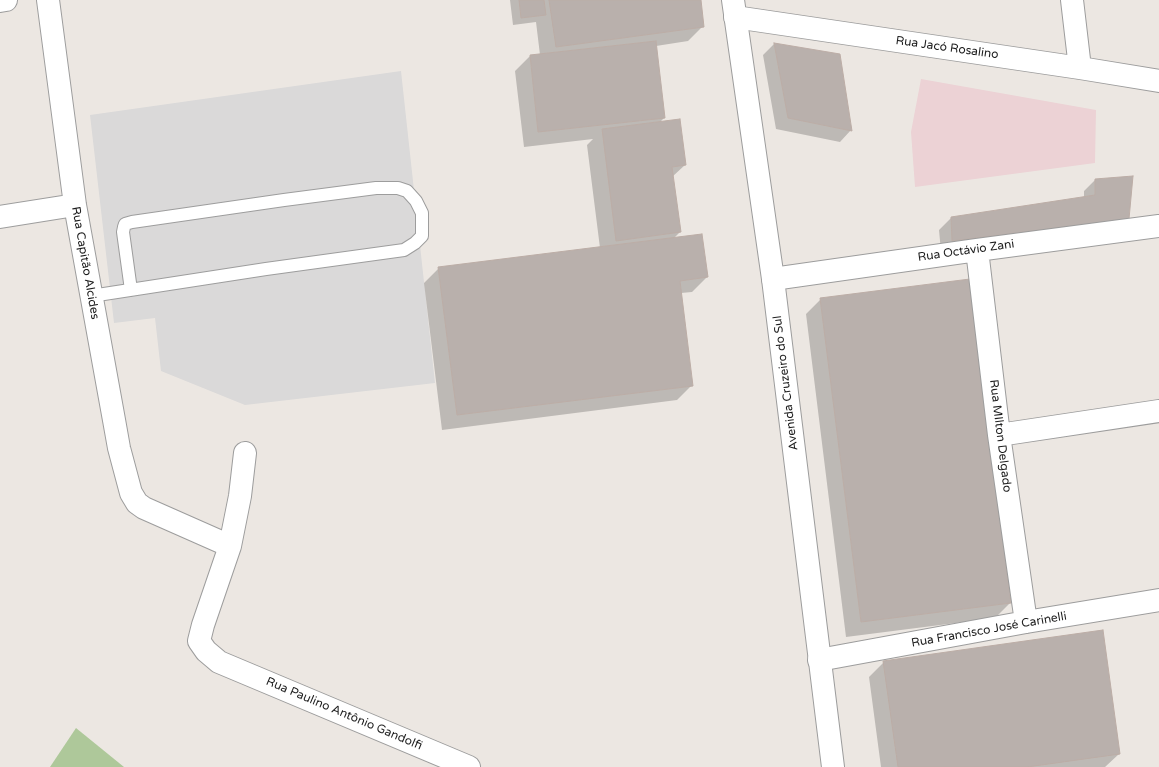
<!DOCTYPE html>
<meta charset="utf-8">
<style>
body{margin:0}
canvas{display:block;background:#ece7e2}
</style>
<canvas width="1159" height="767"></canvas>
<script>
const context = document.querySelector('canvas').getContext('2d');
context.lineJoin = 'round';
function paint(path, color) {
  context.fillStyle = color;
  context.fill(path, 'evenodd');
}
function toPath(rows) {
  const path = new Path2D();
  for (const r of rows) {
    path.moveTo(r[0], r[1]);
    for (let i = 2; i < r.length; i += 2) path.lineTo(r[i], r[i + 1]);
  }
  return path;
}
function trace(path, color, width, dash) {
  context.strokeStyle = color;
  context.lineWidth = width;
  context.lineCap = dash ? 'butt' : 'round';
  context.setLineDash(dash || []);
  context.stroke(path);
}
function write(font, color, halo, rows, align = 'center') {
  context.font = font + ' "Varela Round",sans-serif';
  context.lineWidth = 3.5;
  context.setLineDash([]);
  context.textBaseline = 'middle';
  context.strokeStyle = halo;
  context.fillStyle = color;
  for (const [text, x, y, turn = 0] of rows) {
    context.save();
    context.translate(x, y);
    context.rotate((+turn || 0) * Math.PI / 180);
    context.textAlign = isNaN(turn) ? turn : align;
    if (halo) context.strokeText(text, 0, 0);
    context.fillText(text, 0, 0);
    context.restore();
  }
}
paint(toPath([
 [401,71,435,383,245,405,161,371,155,318,114,323,90,115]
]), '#dad9d9');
paint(toPath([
 [921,79,1096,110,1095,163,915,187,911,132]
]), '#ecd2d5');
paint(toPath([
 [76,728,124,767,50,767]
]), '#aec89a');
paint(toPath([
 [510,0,700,0,703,26,688,41,656,46,664,118,659,123,685,165,672,177,680,232,673,239,707,277,692,292,681,293,692,385,677,400,442,430,424,283,439,268,600,248,587,145,593,139,524,147,515,71,530,56,540,55,536,22,513,25],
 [774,44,851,130,840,142,776,129,763,55],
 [1095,180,1128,219,941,252,939,230,951,218,1084,198,1084,191],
 [821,299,1010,603,995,618,846,637,806,314],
 [884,662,1119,754,1105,767,881,767,869,677]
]), '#0003');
const building = toPath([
 [519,0,544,0,546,15,521,18,519,0],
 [549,0,701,0,704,27,556,47,549,0],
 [656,41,665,118,538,132,530,55,656,41],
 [774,43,840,54,852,131,788,118,774,43],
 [680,119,686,165,672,167,681,232,616,241,602,129,680,119],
 [1133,176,1129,219,952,241,951,217,1095,195,1095,179,1133,176],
 [702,234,708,277,680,281,693,386,457,415,438,267,702,234],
 [970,279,1011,603,861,622,820,298,970,279],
 [1103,630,1120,754,1027,767,898,767,883,661,1103,630]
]);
paint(building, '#b9b0ac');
trace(building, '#bcada6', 1);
const service = toPath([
 [91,296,266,269,404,250,415,243,422,236,422,213,416,201,407,191,398,188,376,188,284,200,132,222,125,224,124,227,123,232,131,290]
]);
const minor = toPath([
 [48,0,75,205,114,420,119,448,131,493,137,503,144,508,230,546],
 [1072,0,1080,68],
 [0,1,6,0],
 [735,17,1080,68,1159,81],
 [0,217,75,205],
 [977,250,999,435,1026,622],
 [773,279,977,250,1159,226],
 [999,435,1159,411],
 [245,453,240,496,230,546,203,625,199,641,206,651,219,662,469,767],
 [819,660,1026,622,1159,600]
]);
const tertiary = toPath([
 [733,0,773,279,833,767]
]);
trace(service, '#9d9d9d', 14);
trace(minor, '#9d9d9d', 24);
trace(tertiary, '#9d9d9d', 24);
trace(service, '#fff', 12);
trace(minor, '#fff', 22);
trace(tertiary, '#fff', 22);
write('12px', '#1c1c1c', '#fff', [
 ["Rua Jacó Rosalino",947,48,8],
 ["Rua Octávio Zani",966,251,-8],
 ["Rua Capitão Alcides",85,263,80],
 ["Avenida Cruzeiro do Sul",786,383,-97],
 ["Rua MIlton Delgado",1000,436,83],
 ["Rua Francisco José Carinelli",989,630,-10],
 ["Rua Paulino Antônio Gandolfi",344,714,23]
]);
</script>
